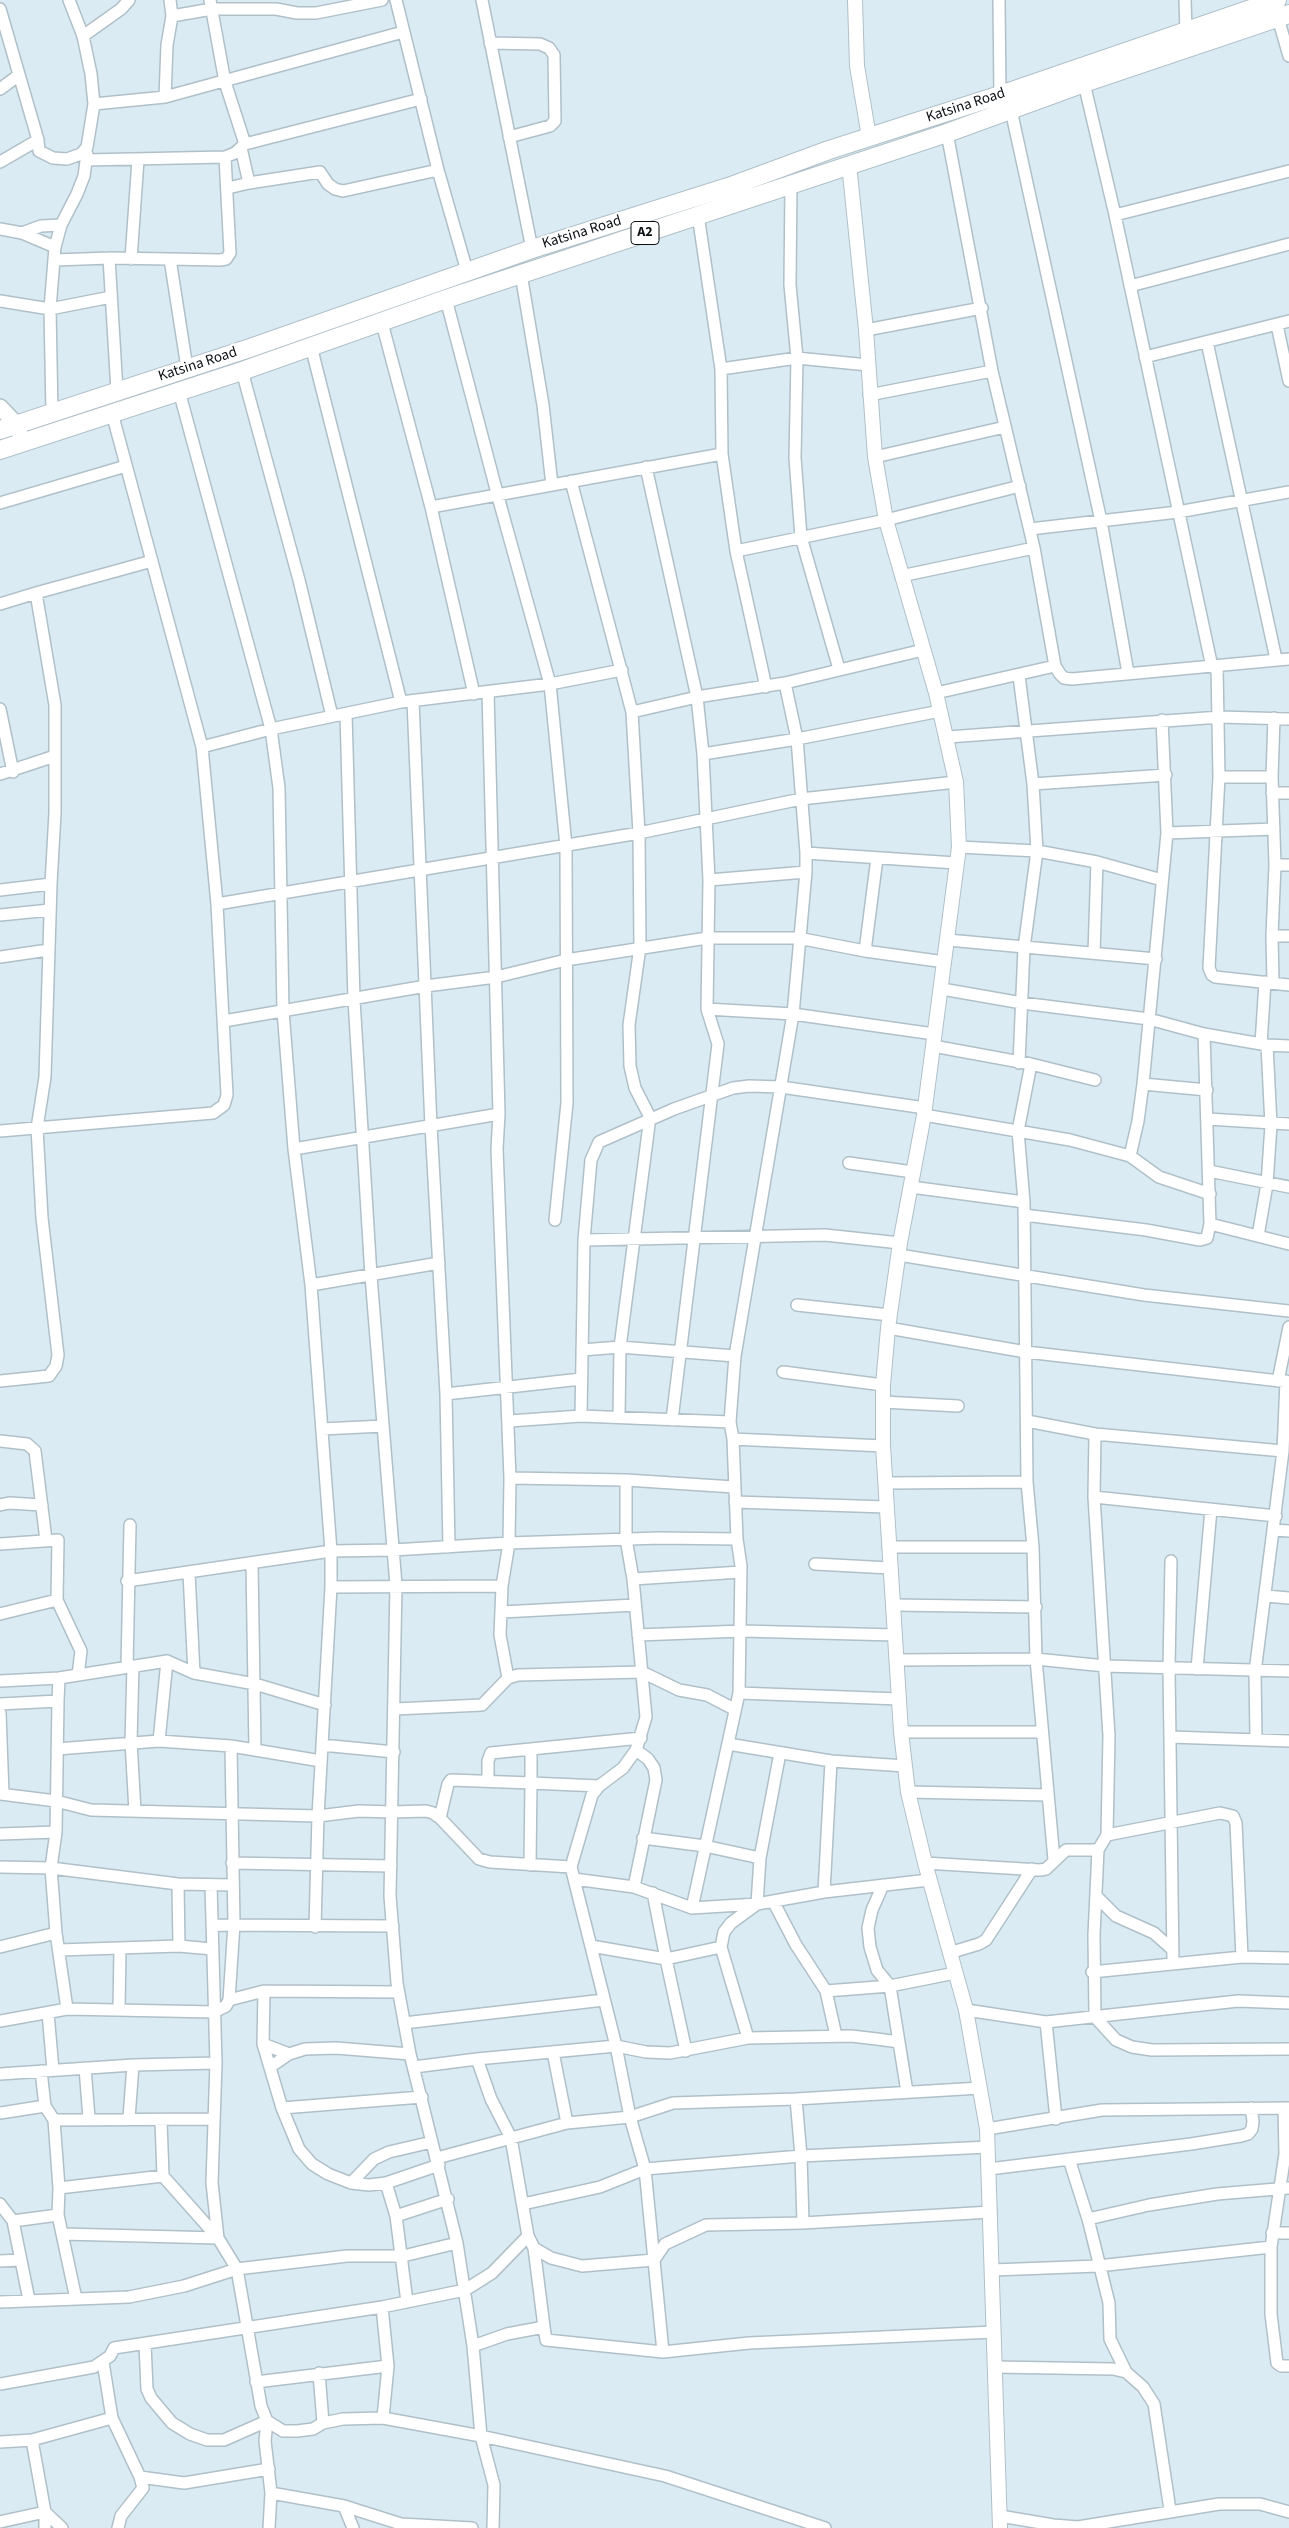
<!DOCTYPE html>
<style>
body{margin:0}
canvas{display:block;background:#dbebf4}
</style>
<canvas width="1289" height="2528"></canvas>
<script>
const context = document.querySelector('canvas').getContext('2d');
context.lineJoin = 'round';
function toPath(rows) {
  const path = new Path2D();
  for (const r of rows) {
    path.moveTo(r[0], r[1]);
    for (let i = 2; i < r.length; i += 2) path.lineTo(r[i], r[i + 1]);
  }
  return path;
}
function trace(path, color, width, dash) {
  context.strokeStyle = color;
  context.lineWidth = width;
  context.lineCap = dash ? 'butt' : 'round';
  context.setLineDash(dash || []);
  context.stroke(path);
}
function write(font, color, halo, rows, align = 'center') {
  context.font = font + ' "Source Sans 3",sans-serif';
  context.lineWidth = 4.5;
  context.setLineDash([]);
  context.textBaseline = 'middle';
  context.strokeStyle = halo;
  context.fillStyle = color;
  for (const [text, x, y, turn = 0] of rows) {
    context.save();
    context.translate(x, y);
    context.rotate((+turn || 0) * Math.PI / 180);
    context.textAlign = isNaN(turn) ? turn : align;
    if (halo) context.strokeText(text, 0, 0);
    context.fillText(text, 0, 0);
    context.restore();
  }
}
const minor = toPath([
 [210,0,225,82,245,144],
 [396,0,438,170,467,271],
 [482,0,532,249],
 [999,0,1000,95],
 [1185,0,1186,30],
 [0,9,38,140,39,151,53,158,67,159,81,154,87,147,94,104,91,74,83,36,69,0],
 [172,16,212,9,276,9,297,13,316,13,382,0],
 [1278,18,1289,56],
 [83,36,121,9,129,0],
 [490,43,540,44,549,48,554,55,555,121,550,126,509,137],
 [1084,83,1115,215,1212,667],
 [0,89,19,75],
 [165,97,167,45,172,16,170,0],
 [94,104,165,97,403,32],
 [1011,110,1101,521,1128,673],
 [947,133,992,371,1034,548,1055,666,1060,674,1064,678,1072,679,1289,659],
 [241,148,249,183],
 [86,160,225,157,235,153,245,144,421,99],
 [0,162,38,140],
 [791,183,790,285,797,358,795,458,801,537,839,669],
 [228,188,249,183,320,172,328,184,335,189,343,191,438,170],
 [698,215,721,369,722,454,736,551,766,687],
 [1115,215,1289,171],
 [0,229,22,233,55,247],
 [22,233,41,226,61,225],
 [109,258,117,391],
 [131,259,138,160],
 [55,260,109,258,170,259],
 [521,274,543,405,552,485],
 [1130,286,1289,244],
 [446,299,497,493,550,684,566,846,567,1103,555,1220],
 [0,301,50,309,111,297],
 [382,323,431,507,474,694],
 [1277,325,1289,381],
 [866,330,982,308],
 [1207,342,1276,659],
 [311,346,401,702],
 [1145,357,1289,321],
 [187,368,170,259,220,260,226,259,230,253,225,157],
 [721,369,797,358,868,365],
 [242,371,299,580,332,716],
 [179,391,271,729,279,788,283,1011,294,1149,311,1285,331,1551,331,1587,318,1816,315,1927],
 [869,395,992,371],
 [52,413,50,309,55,247,61,225,77,194,84,176,87,154],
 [875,457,1005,427],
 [646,467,697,697,703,754,709,880,707,1009,718,1044,672,1420],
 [571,481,632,712,639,833,640,947,629,1025,630,1066,635,1088,650,1117,620,1347,619,1417],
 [0,503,126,466],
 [431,507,722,454],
 [1030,529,1178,512,1289,492],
 [736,551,886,520,1020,486],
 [901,576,1034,548],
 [0,604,36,593],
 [1217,667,1219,777,1209,968,1212,975,1215,977,1289,985],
 [1019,676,1033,784,1037,851,1024,948,1019,1063],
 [936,693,1055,666],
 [413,701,431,1126,446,1394,449,1547],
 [0,709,13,772],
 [632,712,697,697,785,683,923,650],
 [346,714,354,1000,371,1276,396,1585,390,1896,397,1983,410,2054,457,2243,473,2346,481,2436,665,2476,825,2528],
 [948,737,1220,717,1289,719],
 [202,747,271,729,401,702,550,684,622,670],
 [703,754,797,739,940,711],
 [0,774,55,756],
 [1219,777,1272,777],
 [1033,784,1166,775],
 [1272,793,1289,793],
 [1167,833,1274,829],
 [959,847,1037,851,1097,862,1162,880],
 [806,853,956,863],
 [1275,865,1289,865],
 [709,880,806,872],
 [0,890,51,884],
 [217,904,639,833,801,799,956,782],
 [0,915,50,910],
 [1272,936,1289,936],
 [948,940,1156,959],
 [865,951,877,858],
 [1094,953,1097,862],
 [0,957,48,950],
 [1273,983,1272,936,1275,865,1272,777,1274,718],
 [942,989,1022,1003,1149,1019,1204,1034,1267,1045,1289,1046],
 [707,1009,793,1014,934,1034],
 [224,1021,426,986,496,977,566,960,707,938,798,938,865,951,945,962],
 [1261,1044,1265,982],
 [933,1046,1031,1064,1095,1080],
 [1031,1064,1018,1131,1024,1202,1027,1482,1033,1547,1036,1659,1054,1860],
 [1143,1084,1207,1090],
 [924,1115,1070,1140,1130,1156,1159,1177,1210,1194],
 [1208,1119,1289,1124],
 [0,1131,213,1113,224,1105,227,1095,217,904,202,747,112,413],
 [294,1149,499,1114],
 [1130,1156,1138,1121,1143,1084,1167,833,1162,720],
 [849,1163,913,1172],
 [1209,1171,1289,1187],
 [911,1187,1024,1202],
 [1024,1215,1146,1230,1200,1240,1207,1238,1210,1224,1204,1034],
 [1210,1224,1289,1244],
 [1258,1236,1267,1184,1271,1125,1267,1045],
 [584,1240,825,1235,900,1243],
 [899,1255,1144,1295,1289,1311],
 [311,1285,439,1263],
 [797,1305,890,1315],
 [888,1328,1026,1352,1289,1382],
 [582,1350,620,1347,735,1356],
 [783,1372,883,1385],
 [0,1381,49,1376,56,1366,58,1355,42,1218,37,1128,45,1077,51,884,55,813,55,705,36,593,152,561],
 [1278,1381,1289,1327],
 [446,1394,581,1379],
 [883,1402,958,1406],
 [581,1416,730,1422,735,1356,793,1014,806,872,806,853,797,739,785,683],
 [509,1421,581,1416,584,1240,591,1160,599,1142,674,1109,733,1088,749,1086,781,1087,925,1108],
 [1027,1421,1095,1434,1283,1451],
 [322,1429,383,1426],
 [1095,1434,1094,1497,1109,1736,1107,1835,1098,1850,1094,1935,1095,2017,1116,2040,1132,2047,1152,2050,1289,2049],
 [733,1439,883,1446],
 [0,1441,27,1444,35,1451,46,1540],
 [510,1478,626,1480,734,1487],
 [626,1480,626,1539,633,1579,646,1717,636,1750,623,1768,599,1786,592,1795,571,1867,616,2046,646,2052,670,2053,748,2038,851,2036,877,2039,899,2042,907,2092],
 [885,1483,1027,1482],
 [1094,1497,1276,1516],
 [735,1502,886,1507],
 [0,1505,9,1503,42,1505],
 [1274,1530,1289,1531],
 [737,1539,741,1566,739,1693,899,1699],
 [0,1544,58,1540,57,1600,81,1651,78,1675,59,1678,58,1701,56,1832,51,1868,56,1933,67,2009],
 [888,1547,1033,1547],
 [1171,1561,1169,1668,1173,1963],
 [252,1564,255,1749],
 [815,1564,890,1568],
 [189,1573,194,1673],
 [633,1579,741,1572],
 [127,1581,331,1551,393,1550,509,1543,660,1538,737,1539,733,1439,730,1422],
 [502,1586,500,1635,508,1678],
 [331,1587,502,1586,509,1543,510,1478,497,1149,499,1114,488,692],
 [1266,1596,1289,1598],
 [892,1605,1036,1607],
 [502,1612,635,1605],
 [0,1614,57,1600],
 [638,1635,742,1631,895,1635],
 [897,1660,1036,1659,1105,1666,1289,1671],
 [133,1666,131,1742,135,1811],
 [127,1667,130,1525],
 [1197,1669,1211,1509],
 [0,1681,59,1678,167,1661,194,1673,255,1684,325,1705],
 [0,1704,58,1701],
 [395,1709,482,1705,508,1678,518,1675,642,1672,679,1690,707,1695,734,1709],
 [0,1713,3,1794],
 [901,1732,1042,1732],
 [1170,1737,1289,1741],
 [1256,1739,1255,1672,1283,1451,1286,1381],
 [159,1741,167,1661],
 [728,1744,831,1761,905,1766],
 [322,1745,394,1752],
 [57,1749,159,1741,231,1746,321,1761],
 [831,1761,824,1892,929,1880],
 [488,1781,488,1761,491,1753,531,1749],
 [908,1792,1047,1795],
 [0,1794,56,1801,91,1810,318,1816,359,1811,392,1812,426,1811,433,1813,440,1818,479,1859,490,1862,571,1867],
 [440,1818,448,1784,451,1780,531,1783,531,1749,641,1738],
 [0,1834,56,1832],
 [1107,1835,1220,1813,1233,1816,1236,1823,1242,1957],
 [643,1838,705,1846,760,1858],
 [232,1863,391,1866],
 [925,1863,1040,1870,1046,1869,1066,1850,1098,1850],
 [530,1865,531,1783,599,1786],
 [0,1867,51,1868,178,1884,232,1885],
 [574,1879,634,1887,692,1908,757,1904,824,1892],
 [178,1884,179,1946],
 [211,1885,216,2063,212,2183,218,2238],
 [634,1887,656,1780,654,1768,648,1759,636,1750],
 [653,1893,666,1959,721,1947,748,2038],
 [1096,1896,1116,1916,1154,1933,1173,1950],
 [773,1901,796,1945,826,1991],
 [692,1908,739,1693],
 [213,1925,393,1926],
 [591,1946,666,1959,686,2051],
 [0,1947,56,1933],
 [721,1947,724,1932,731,1923,757,1904,760,1858,780,1753],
 [59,1950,179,1946,212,1949],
 [949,1953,979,1944,986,1940,1032,1869],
 [1092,1972,1242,1957,1289,1958],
 [264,1991,263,2044,282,2108,299,2149,312,2164,328,2174,351,2183,369,2185,386,2183,439,2165],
 [229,2000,264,1991,398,1992],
 [119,2010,120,1948],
 [966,2010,1046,2022,1238,2001,1289,2003],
 [48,2013,53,2070],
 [0,2021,67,2009,214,2012,226,2006,229,2000,234,1924,231,1746],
 [1046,2022,1056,2119],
 [404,2023,604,2000],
 [836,2036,826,1991,890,1986,877,1970,870,1947,868,1928,872,1910,883,1885],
 [899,2042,890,1986,955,1973],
 [263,2044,289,2054],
 [553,2052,567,2123],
 [477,2059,616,2046,630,2117,645,2169,663,2352],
 [270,2067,289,2054,305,2049,336,2048,410,2054],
 [414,2067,477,2059,491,2099,511,2138,528,2236,534,2248,551,2258,582,2266,654,2260],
 [85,2068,89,2118],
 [41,2071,45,2106,54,2120,59,2188,58,2215,76,2299],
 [0,2074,133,2065,216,2063],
 [796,2099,801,2156,803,2223],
 [282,2108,422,2097],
 [1284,2109,1285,2154,1271,2247,1271,2314,1277,2363,1281,2366,1289,2366],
 [0,2113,45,2106],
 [129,2118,133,2065],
 [54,2120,213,2119],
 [987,2129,1102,2110,1289,2108],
 [437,2158,567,2123,630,2117,673,2103,796,2099,980,2088],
 [1069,2159,1088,2219,1109,2303,1110,2339,1126,2372],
 [989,2169,1191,2144,1241,2136,1248,2134,1252,2129,1253,2121,1251,2108],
 [163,2176,218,2238,237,2269,261,2406,267,2421,283,2431,297,2431,313,2429,323,2423,319,2373],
 [351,2183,374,2159,389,2152,432,2142],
 [386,2183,396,2216,407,2302],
 [59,2188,163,2176,161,2121],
 [0,2204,13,2221,29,2300],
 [523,2204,600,2187,645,2169,801,2156,988,2147],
 [396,2216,448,2199],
 [1088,2219,1149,2205,1217,2194,1289,2188],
 [13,2221,58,2215],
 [1272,2233,1289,2233],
 [63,2234,218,2238],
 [534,2248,544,2327],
 [654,2260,665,2244,706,2225,803,2223,991,2212],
 [0,2261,21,2260],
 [993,2270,1098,2266,1271,2247],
 [0,2302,129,2297,184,2286,237,2269,347,2256,403,2256,457,2243],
 [382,2307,388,2366,383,2418],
 [145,2344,147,2389,151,2398,172,2423,190,2434,207,2440,224,2440,267,2421,265,2441,271,2493,269,2528],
 [473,2346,507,2334,544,2327,546,2340,663,2352,749,2343,994,2332],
 [103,2362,112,2418],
 [995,2367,1113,2369,1126,2372,1143,2387,1154,2404,1170,2510],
 [256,2382,388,2366],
 [0,2384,94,2367,110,2356,114,2348,382,2307,465,2290,492,2273,528,2236],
 [323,2423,343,2419,383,2418,481,2436,494,2485,493,2528],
 [32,2440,45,2512,45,2528],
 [0,2442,32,2440,112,2418,140,2477,184,2483,269,2469],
 [271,2493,344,2506,401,2524,472,2528],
 [344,2506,353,2528],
 [45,2512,62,2528],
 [1000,2516,1053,2525,1078,2527,1219,2504,1260,2504,1289,2512],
 [0,2522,45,2512],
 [118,2528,121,2516,143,2488,140,2477]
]);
const tertiary = toPath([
 [855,0,857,66,869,137],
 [849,164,866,330,875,457,886,520,936,693,956,782,959,847,924,1115,900,1243,888,1328,883,1385,883,1446,901,1732,908,1792,925,1863,966,2010,987,2129,1000,2528]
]);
const secondary = toPath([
 [0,407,16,424,23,442]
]);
const trunk = toPath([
 [0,430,250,348,532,249,734,185,829,150,1000,95,1277,0],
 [0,450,242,371,446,299,947,133,1084,83,1289,14]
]);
trace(minor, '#b0c0c8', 14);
trace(tertiary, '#b0c0c8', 16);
trace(secondary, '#b0c0c8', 18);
trace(trunk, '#b0c0c8', 20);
trace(minor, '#fff', 11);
trace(tertiary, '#fff', 14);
trace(secondary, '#fff', 15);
trace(trunk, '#fff', 18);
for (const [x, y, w] of [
 [645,233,28]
]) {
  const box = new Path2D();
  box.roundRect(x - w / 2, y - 11.5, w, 23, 4);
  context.fillStyle = '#fff';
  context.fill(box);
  trace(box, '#0b1013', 1);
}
write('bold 14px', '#0b1013', null, [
 ["A2",645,233]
]);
write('15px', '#0b1013', '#fff', [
 ["Katsina Road",966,106,-18],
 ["Katsina Road",582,233,-17],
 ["Katsina Road",198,365,-18]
]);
</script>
